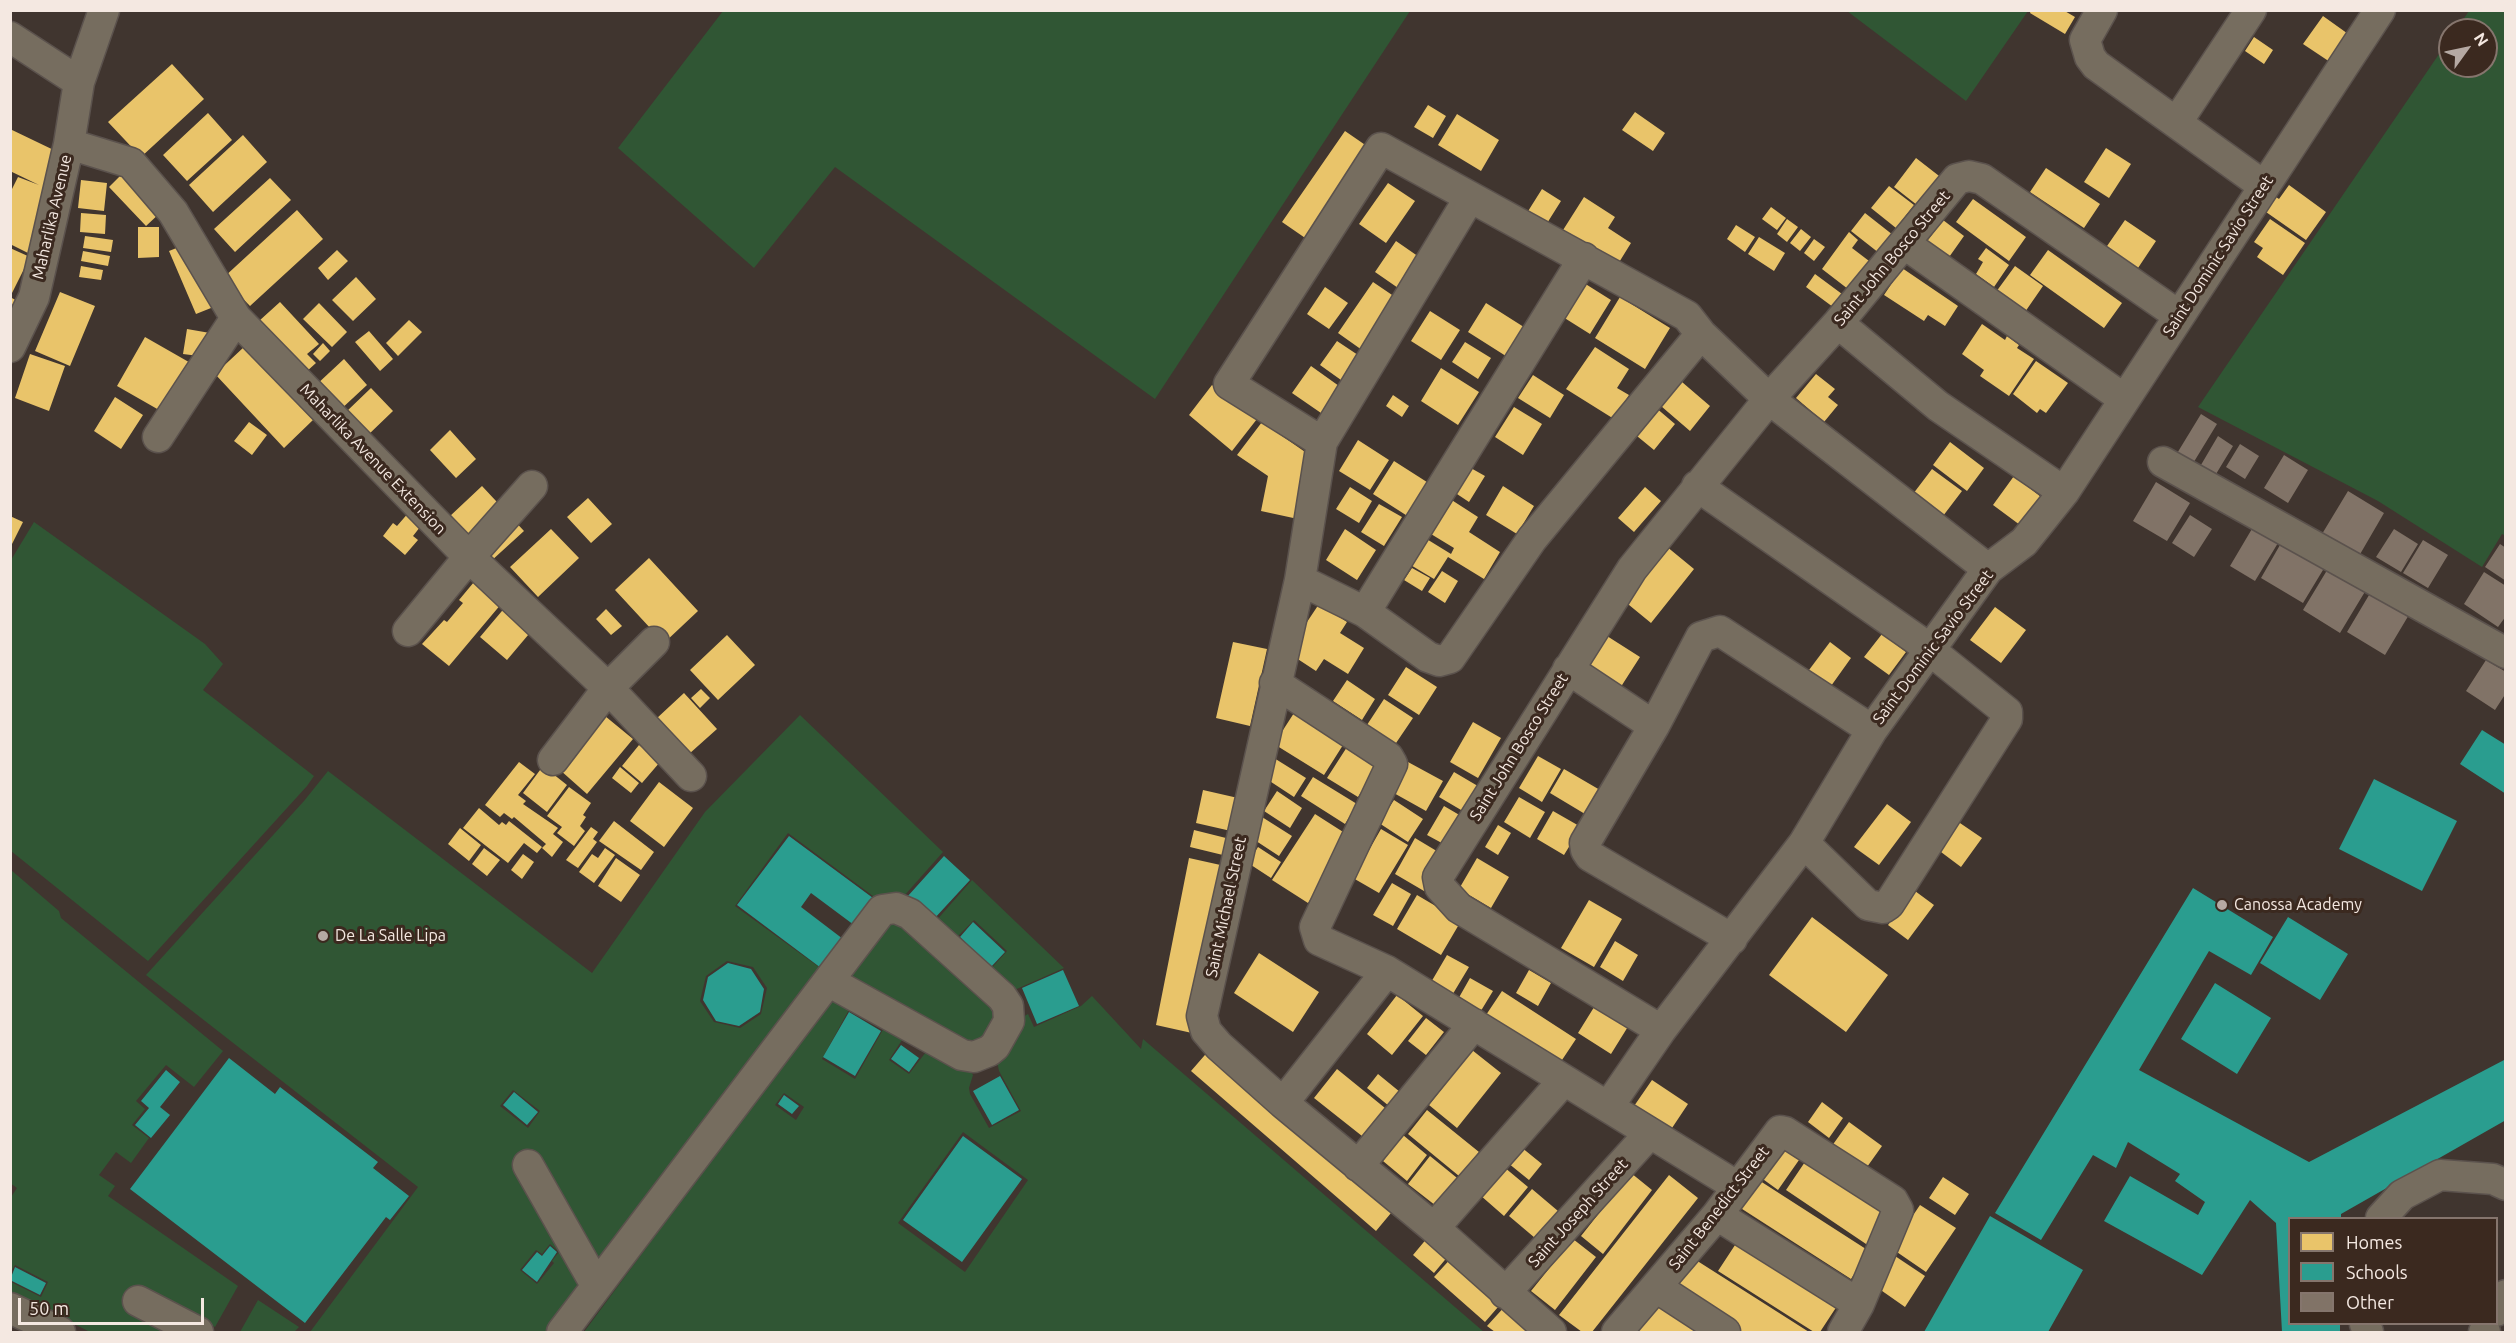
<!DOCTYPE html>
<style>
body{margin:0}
#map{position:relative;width:2516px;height:1343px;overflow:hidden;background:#40352f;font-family:Ubuntu,sans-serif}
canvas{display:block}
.frame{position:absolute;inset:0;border:12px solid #f4e8e1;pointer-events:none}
.legend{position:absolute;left:2288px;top:1217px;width:210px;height:108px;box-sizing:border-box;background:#3b291f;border:2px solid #85756d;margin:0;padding:8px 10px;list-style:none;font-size:18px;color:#f4e8e1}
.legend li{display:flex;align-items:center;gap:12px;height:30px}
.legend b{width:30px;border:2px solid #85756d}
.north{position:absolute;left:2438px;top:18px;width:60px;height:60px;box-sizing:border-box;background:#3b291f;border:2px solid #85756d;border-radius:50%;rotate:57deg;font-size:16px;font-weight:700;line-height:24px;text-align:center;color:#f4e8e1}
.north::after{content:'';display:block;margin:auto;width:21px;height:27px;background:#b5a9a3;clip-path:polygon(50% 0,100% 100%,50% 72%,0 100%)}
.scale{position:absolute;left:18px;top:1298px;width:186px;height:27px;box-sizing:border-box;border:3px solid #f4e8e1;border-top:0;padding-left:8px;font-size:18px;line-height:21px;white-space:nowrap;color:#f4e8e1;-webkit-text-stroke:4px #3b291f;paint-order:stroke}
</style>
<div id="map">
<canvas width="2516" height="1343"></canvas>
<div class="frame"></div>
<ul class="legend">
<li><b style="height:16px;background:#e9c46a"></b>Homes</li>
<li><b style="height:16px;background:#2a9d8f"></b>Schools</li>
<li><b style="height:16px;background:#817367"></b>Other</li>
</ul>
<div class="north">N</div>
<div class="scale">50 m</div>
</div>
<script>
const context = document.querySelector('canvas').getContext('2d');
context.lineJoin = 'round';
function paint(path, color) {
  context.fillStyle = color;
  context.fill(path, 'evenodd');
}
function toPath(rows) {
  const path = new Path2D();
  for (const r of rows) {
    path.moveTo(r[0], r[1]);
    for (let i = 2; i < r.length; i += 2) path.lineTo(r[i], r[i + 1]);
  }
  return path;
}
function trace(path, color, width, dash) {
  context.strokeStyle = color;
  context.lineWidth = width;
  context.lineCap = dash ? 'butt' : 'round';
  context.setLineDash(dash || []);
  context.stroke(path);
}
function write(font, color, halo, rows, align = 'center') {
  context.font = font + ' Ubuntu,sans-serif';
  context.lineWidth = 6;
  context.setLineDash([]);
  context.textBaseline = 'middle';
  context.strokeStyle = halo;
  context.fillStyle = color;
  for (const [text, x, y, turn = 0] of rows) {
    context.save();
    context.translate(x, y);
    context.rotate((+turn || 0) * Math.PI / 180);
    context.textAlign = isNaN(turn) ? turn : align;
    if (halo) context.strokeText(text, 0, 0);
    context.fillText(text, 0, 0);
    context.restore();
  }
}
paint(toPath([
 [723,11,723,10,1410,11,1155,399,835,167,754,268,618,148],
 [1847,11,2028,10,2028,11,1966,101],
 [2469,11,2506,11,2506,536,2502,534,2482,567,2378,501,2198,407,2450,38,2450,66,2486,66,2486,30,2456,30],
 [34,522,205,644,223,664,203,690,314,776,307,786,148,961,11,851,11,560],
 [800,715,943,852,904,896,877,899,788,833,735,906,823,970,545,1332,310,1332,418,1187,146,975,304,801,328,771,592,973,705,812],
 [727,961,753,967,767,988,761,1014,740,1028,714,1022,700,1001,706,976],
 [513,1090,540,1111,528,1128,500,1106],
 [550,1244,559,1252,552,1261,554,1263,537,1284,520,1270,536,1250,542,1254],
 [11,870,59,911,61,918,223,1051,194,1087,166,1065,136,1101,145,1109,132,1125,149,1138,131,1163,116,1152,99,1175,115,1186,108,1196,238,1286,215,1327,138,1287,126,1311,166,1332,90,1332,11,1292,11,1282,41,1297,48,1282,15,1265,11,1272,11,1197,17,1188,10,1183],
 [972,880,1064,968,1010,992,988,972,1007,951,974,920,954,940,935,922],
 [890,916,1000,1012,976,1047,850,983,848,972],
 [1092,996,1141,1049,1143,1039,1484,1332,584,1332,831,998,851,1006,822,1059,855,1079,885,1026,904,1037,889,1060,909,1074,929,1048,971,1072,973,1075,969,1088,970,1094,989,1128,1021,1111,999,1071,997,1061,1021,1018,1028,1014,1034,1027,1081,1006],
 [784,1093,804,1107,796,1120,775,1105],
 [963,1132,1028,1180,965,1272,898,1223],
 [258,1300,299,1327,294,1332,240,1332]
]), '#305634');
paint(toPath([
 [2031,10,2063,10,2075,17,2065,34,2030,13],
 [2323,16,2351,36,2333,64,2303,44],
 [2254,37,2273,50,2264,64,2245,51],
 [172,64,204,99,141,157,108,122],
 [1428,105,1446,116,1433,138,1414,127],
 [1635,112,1665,133,1653,151,1622,130],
 [208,113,232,140,187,181,163,155],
 [1457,114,1499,140,1481,171,1438,145],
 [10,129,62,154,34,256,10,244,10,193,18,177,39,185,10,171],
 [1345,131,1374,151,1311,242,1282,222],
 [243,135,267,162,213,212,189,185],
 [2106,148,2131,164,2109,198,2084,182],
 [1916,158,1943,179,1930,196,1926,193,1917,205,1894,187],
 [2046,168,2100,204,2084,228,2030,192],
 [123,173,161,212,146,226,109,187],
 [270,178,291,200,235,252,214,229],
 [81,180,107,183,104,211,78,208],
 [1388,183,1415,201,1386,243,1359,224],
 [2289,185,2326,212,2306,240,2266,212,2276,197,2279,199],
 [1889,186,1914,205,1896,228,1871,208],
 [1542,189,1561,201,1544,228,1525,216],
 [1584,197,1615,217,1608,228,1631,243,1618,264,1558,238],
 [1973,199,2026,237,2009,261,1956,222],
 [1771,207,1786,218,1777,230,1762,219],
 [297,210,323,239,250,306,223,278],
 [81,213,106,215,105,234,80,232],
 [1865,213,1893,235,1879,253,1851,231],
 [1787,219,1798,227,1787,242,1777,234],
 [2270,219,2305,243,2283,275,2257,257,2263,248,2254,242],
 [1943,220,1964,236,1947,260,1925,244],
 [2125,220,2156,241,2136,271,2105,249],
 [1736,225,1755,237,1745,252,1727,239],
 [138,227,159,227,159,257,138,258],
 [1801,229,1811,237,1800,251,1790,243],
 [1849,232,1858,240,1852,248,1873,264,1848,289,1822,269],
 [85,236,113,240,111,252,83,248],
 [1759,237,1785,253,1774,271,1748,254],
 [1814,239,1825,247,1814,261,1804,253],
 [1396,241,1422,259,1401,290,1375,272],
 [189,243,216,306,196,314,169,251],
 [10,248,30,257,12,293,10,293],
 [1986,248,2009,265,1994,287,1976,274,1983,262,1978,259],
 [337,250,348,261,328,280,318,268],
 [2048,250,2122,303,2104,328,2030,275],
 [83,251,110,256,108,266,81,261],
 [81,266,103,270,101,280,79,277],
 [2015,266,2043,286,2025,312,1996,292],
 [1902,268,1958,306,1945,326,1928,315,1924,321,1884,295],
 [1815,274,1842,294,1833,307,1806,287],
 [356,277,376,299,353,321,332,300],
 [1576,278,1611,300,1590,334,1555,312],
 [1373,282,1398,299,1362,350,1338,333],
 [1325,287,1348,303,1329,329,1307,314],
 [60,292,95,306,70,366,35,351],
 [10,297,23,304,10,330],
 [1620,297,1670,328,1645,369,1595,338],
 [280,302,319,344,307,354,316,363,306,372,259,321],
 [319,303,347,332,332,347,303,319],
 [1486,303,1527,329,1509,358,1468,332],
 [1430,311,1460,330,1441,360,1411,341],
 [409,320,422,332,398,356,386,343],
 [1982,324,2005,340,2007,336,2019,345,2017,348,2034,359,2009,396,1980,376,1984,370,1962,354],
 [187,329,210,333,207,357,183,354],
 [369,331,393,359,380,371,355,342],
 [145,337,194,365,166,414,117,386],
 [1337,341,1358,355,1341,380,1320,365],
 [1465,342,1491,358,1478,379,1452,362],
 [323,343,330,351,320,361,313,354],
 [244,347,313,420,284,448,215,374],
 [1595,347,1629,369,1617,388,1629,395,1614,419,1566,389],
 [30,354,65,366,49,411,15,398],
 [344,359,367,385,339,411,315,386],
 [2036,361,2068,383,2046,413,2040,409,2037,413,2013,394],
 [1311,366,1339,386,1321,413,1292,393],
 [1441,368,1479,392,1458,425,1421,401],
 [1816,374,1835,389,1828,397,1838,405,1824,422,1796,398],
 [1533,375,1564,395,1550,418,1518,398],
 [1675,376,1710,406,1690,431,1654,400],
 [1212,385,1257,419,1232,451,1189,415],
 [371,388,393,411,367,436,346,412],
 [1393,395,1409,406,1402,417,1386,406],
 [115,397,143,415,121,449,94,431],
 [1648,401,1675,424,1654,450,1626,427],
 [1514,407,1542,424,1523,455,1495,437],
 [249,422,267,435,252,455,234,441],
 [1262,422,1308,454,1298,519,1261,511,1268,476,1237,455],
 [450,430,476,459,456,478,430,450],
 [1358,440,1389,460,1370,490,1339,471],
 [1950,442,1984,468,1967,491,1933,465],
 [1394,461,1430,484,1409,517,1373,494],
 [1469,467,1485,476,1469,502,1454,492],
 [1932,469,1962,491,1943,516,1913,494],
 [2014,476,2041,497,2020,525,1993,505],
 [482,486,524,531,490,562,449,517],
 [1503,486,1534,506,1517,534,1486,515],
 [1350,487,1372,501,1359,523,1336,509],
 [1645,487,1661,501,1634,532,1618,518],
 [1447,497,1478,517,1469,532,1500,552,1484,579,1448,557,1434,579,1409,564,1425,538,1451,554,1454,548,1426,531],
 [588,498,612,524,591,543,567,517],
 [1379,504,1402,517,1384,546,1361,532],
 [410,511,424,522,413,536,418,540,405,555,383,536,393,523,397,526],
 [10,516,23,522,10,548],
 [551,529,579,558,538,597,510,567],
 [1345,529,1376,550,1357,580,1326,560],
 [1666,546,1694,569,1651,623,1623,600],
 [649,558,698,611,664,643,615,590],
 [1412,568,1430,578,1422,591,1404,580],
 [1442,571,1458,581,1445,603,1428,592],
 [479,576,502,603,449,666,422,644,444,620,447,622,463,603,459,600],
 [1319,604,1347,622,1340,633,1364,648,1348,674,1324,659,1316,671,1287,652],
 [507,605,534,628,507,660,480,637],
 [1995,607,2026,630,2001,663,1970,640],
 [606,609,622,626,611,635,596,619],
 [1882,634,1906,652,1889,675,1864,657],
 [727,635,755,665,718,700,690,670],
 [1607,636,1640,657,1615,696,1582,676],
 [1233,642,1267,649,1250,726,1216,718],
 [1830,642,1851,658,1831,686,1809,670],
 [1406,667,1437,687,1419,715,1388,695],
 [1347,680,1375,699,1362,720,1333,701],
 [701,689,710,698,700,708,691,698],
 [684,693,717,729,689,754,656,719],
 [1384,699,1413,718,1394,746,1365,728],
 [1294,713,1343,745,1324,775,1274,744],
 [605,716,633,739,587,794,560,770],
 [1473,722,1501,738,1478,778,1450,762],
 [639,745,660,762,642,783,622,766],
 [1347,747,1377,767,1358,797,1327,778],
 [1538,756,1561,769,1542,802,1519,788],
 [1274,758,1306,778,1294,797,1262,776],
 [519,762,535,774,518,795,526,801,523,804,558,828,553,834,563,842,552,857,542,848,546,844,514,817,512,819,504,813,500,817,485,805],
 [1408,762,1443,781,1426,811,1392,792],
 [543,766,567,785,547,812,523,793],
 [620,767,639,783,631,793,612,778],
 [1564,769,1600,790,1585,814,1550,793],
 [1454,772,1488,792,1473,817,1439,797],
 [1313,777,1357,804,1345,824,1301,796],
 [659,782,693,808,664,847,630,821],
 [569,787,591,803,583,815,586,817,580,826,585,831,574,846,557,833,562,827,547,816],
 [1203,790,1238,798,1231,831,1196,823],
 [1277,791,1302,808,1290,828,1264,811],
 [1519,797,1545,812,1530,838,1504,822],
 [1394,800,1423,819,1408,842,1379,823],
 [1887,804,1911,822,1879,865,1854,847],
 [1444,806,1468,820,1451,848,1427,835],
 [479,808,499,825,502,822,506,825,509,821,542,847,537,853,524,843,508,863,463,828],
 [1553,811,1581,827,1564,855,1537,839],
 [1315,814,1351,837,1308,903,1272,880],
 [1262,817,1292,836,1279,856,1250,837],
 [614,821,654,852,641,870,599,841],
 [1957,821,1982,838,1961,867,1937,849],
 [1498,825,1511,833,1498,855,1485,847],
 [591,827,598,832,593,839,597,842,578,868,566,860],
 [460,828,481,845,469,861,448,844],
 [1381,829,1408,845,1379,893,1353,878],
 [1194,830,1230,839,1227,856,1190,847],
 [1415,838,1445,856,1424,891,1395,874],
 [1258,847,1281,862,1271,878,1248,863],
 [484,848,500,860,487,876,472,864],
 [605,848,615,855,594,883,579,872,592,854,598,858],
 [523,854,534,862,522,879,511,870],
 [616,858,640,875,621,902,598,886],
 [1189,858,1225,866,1192,1033,1156,1025],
 [1477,858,1509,877,1491,908,1459,889],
 [1392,883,1411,894,1393,926,1373,915],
 [1915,891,1934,905,1908,940,1888,925],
 [1417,895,1461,921,1441,955,1397,929],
 [1589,900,1622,919,1594,967,1561,948],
 [1812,917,1888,975,1846,1032,1769,975],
 [1615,941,1638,955,1623,981,1600,967],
 [1259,953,1319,992,1293,1032,1234,993],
 [1447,955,1469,967,1451,997,1430,984],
 [1529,970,1551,983,1538,1006,1516,993],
 [1470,978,1493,991,1479,1014,1457,1001],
 [1502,991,1576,1039,1558,1066,1484,1018],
 [1397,995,1423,1016,1392,1055,1367,1034],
 [1596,1004,1629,1025,1611,1054,1578,1033],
 [1426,1018,1444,1032,1426,1055,1408,1041],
 [1211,1048,1396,1207,1376,1231,1191,1071],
 [1472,1050,1501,1073,1457,1128,1429,1105],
 [1337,1069,1385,1108,1362,1136,1314,1098],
 [1378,1074,1400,1092,1389,1106,1367,1088],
 [1652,1080,1688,1104,1668,1134,1632,1109],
 [1822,1102,1843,1118,1829,1138,1808,1122],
 [1427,1110,1479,1152,1459,1176,1408,1134],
 [1849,1122,1882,1146,1862,1174,1829,1150],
 [1403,1135,1427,1155,1407,1181,1383,1161],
 [1521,1147,1542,1164,1529,1180,1508,1163],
 [1780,1147,1799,1160,1778,1190,1760,1177],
 [1430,1156,1462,1182,1440,1209,1408,1184],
 [1809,1156,1892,1212,1869,1246,1786,1190],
 [1504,1167,1528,1187,1504,1216,1480,1195],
 [1631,1173,1652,1190,1603,1254,1581,1236],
 [1669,1175,1698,1198,1592,1332,1582,1332,1559,1315],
 [1943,1177,1969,1194,1955,1215,1929,1198],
 [1757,1179,1869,1251,1851,1279,1739,1207],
 [1532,1189,1558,1211,1535,1238,1509,1216],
 [1920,1205,1956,1228,1926,1272,1891,1248],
 [1428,1237,1449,1255,1434,1273,1413,1255],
 [1573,1239,1596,1257,1555,1310,1531,1291],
 [1737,1242,1837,1306,1820,1332,1814,1332,1718,1271],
 [1454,1255,1505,1299,1485,1322,1434,1277],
 [1688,1255,1809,1332,1734,1332,1666,1289],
 [1895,1256,1925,1276,1905,1307,1875,1286],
 [1658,1299,1706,1332,1635,1332],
 [1507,1304,1530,1332,1495,1332,1487,1326]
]), '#e9c46a');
paint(toPath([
 [2482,730,2506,745,2506,794,2460,764],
 [2374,779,2457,821,2422,891,2339,849],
 [789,836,873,898,854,925,811,893,801,907,843,939,821,968,737,905],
 [944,856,970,880,933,920,907,897],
 [2193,888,2273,937,2251,975,2209,951,2139,1070,2309,1162,2506,1059,2506,1120,2341,1214,2341,1218,2290,1218,2290,1324,2340,1324,2340,1332,2282,1332,2276,1223,2250,1200,2202,1275,2104,1221,2130,1176,2198,1215,2205,1202,2175,1181,2180,1174,2128,1142,2116,1168,2093,1155,2041,1240,1995,1213],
 [2288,917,2348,954,2320,1000,2260,963],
 [973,922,1005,952,991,967,960,937],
 [728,963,751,969,764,989,760,1012,739,1026,716,1021,703,1000,708,977],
 [1063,970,1079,1006,1037,1024,1022,988],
 [2215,983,2271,1018,2237,1074,2181,1039],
 [849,1012,881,1031,855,1076,823,1057],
 [901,1045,919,1058,909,1072,891,1059],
 [229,1058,275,1094,280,1087,378,1162,373,1168,409,1196,390,1220,386,1217,305,1323,130,1189],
 [166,1070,180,1082,160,1107,170,1115,151,1138,135,1125,149,1108,141,1101],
 [1000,1076,1019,1110,992,1125,973,1091],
 [514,1092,538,1112,527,1125,503,1105],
 [784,1095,799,1106,792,1114,778,1104],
 [963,1136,1022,1179,962,1262,903,1220],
 [1990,1216,2083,1270,2048,1332,1924,1332],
 [550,1246,557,1252,537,1282,522,1270,537,1252,542,1256],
 [15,1267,46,1283,40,1295,10,1280]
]), '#2a9d8f');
paint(toPath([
 [2201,414,2217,424,2192,465,2176,455],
 [2218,436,2233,446,2213,479,2198,470],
 [2240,444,2259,456,2245,479,2226,467],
 [2284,455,2308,470,2288,503,2264,488],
 [2156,482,2190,503,2167,541,2133,521],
 [2348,491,2384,513,2359,556,2322,534],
 [2190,515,2212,529,2194,557,2172,543],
 [2256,522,2281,538,2255,581,2230,566],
 [2394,529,2418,544,2401,572,2376,557],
 [2284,538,2326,565,2303,603,2261,578],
 [2423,540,2448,555,2428,588,2403,573],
 [2500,544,2506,548,2506,581,2485,567],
 [2332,562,2369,585,2340,633,2303,610],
 [2484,572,2506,586,2506,616,2498,627,2464,604],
 [2375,585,2413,608,2385,655,2347,632],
 [2486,660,2506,672,2506,693,2495,710,2466,691]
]), '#817367');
const minor = toPath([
 [2102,10,2085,40,2090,57,2096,65,2264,186],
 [10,37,79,82],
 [2177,122,2251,10],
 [69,144,131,163,173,212,236,318,469,557,608,688,691,776],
 [1905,244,2124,399],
 [1838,323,1938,406,2064,492],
 [10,347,34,297,69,144,79,82,104,10],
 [158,437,236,318],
 [1322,442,1470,197],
 [2163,462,2506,653],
 [1697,486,1916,639,2007,712,2007,719,1889,904,1883,908,1868,905,1804,843],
 [1300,580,1365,612,1428,657,1439,661,1450,658,1532,539,1701,334],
 [1365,612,1584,258],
 [408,631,469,557,532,486],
 [1568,669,1654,726],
 [1275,683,1388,757,1392,764,1315,927,1319,940,1387,971,1738,1187],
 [553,760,608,688,654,642],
 [1732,939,1590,856,1586,850,1585,843,1654,726,1701,637,1720,631,1872,730],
 [1661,1030,1459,908,1440,887,1438,877,1632,569,1769,399,1838,323,1957,179,1969,176,1982,179,2178,315],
 [1283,1103,1387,971],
 [1608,1107,1661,1030,1804,843,1872,730,1988,569,2024,542,2064,492,2380,10],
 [528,1165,596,1285],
 [1358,1166,1474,1024],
 [1717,1215,1859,1304],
 [2381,1218,2402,1195,2440,1175,2493,1179,2506,1185],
 [1434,1228,1564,1080],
 [1656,1287,1725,1332],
 [1505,1293,1650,1133],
 [138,1301,198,1332],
 [10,1308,60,1332],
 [2496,1311,2506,1295],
 [2365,1324,2368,1332],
 [562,1332,882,910,896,908,910,914,1002,997,1008,1006,1009,1021,995,1046,989,1051,974,1057,962,1055,830,982],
 [1551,1332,1434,1228,1283,1103,1219,1046,1206,1031,1202,1016,1300,580,1322,442,1229,384,1381,148,1687,316,1701,334,1769,399,1988,569],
 [1617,1332,1717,1215,1780,1131,1785,1132,1893,1201,1898,1210,1859,1304,1843,1332],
 [2484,1332,2485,1332]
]);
trace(minor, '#5b524d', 33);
trace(minor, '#766d5f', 30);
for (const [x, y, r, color] of [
 [2222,905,6,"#b5a9a3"],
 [323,936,6,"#b5a9a3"]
]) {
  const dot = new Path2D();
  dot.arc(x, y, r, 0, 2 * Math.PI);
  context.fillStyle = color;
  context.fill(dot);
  trace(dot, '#3b291f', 2);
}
write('16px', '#f4e8e1', '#3b291f', [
 ["Maharlika Avenue",52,217,-77],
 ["Saint Dominic Savio Street",2218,256,-57],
 ["Saint John Bosco Street",1892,258,-50],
 ["Maharlika Avenue Extension",373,459,46],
 ["Saint Dominic Savio Street",1933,647,-53],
 ["Saint John Bosco Street",1519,747,-58],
 ["Saint Michael Street",1226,907,-78],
 ["Saint Benedict Street",1719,1208,-52],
 ["Saint Joseph Street",1578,1213,-48]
]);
write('16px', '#f4e8e1', '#3b291f', [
 ["Canossa Academy",2234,905],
 ["De La Salle Lipa",335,936]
], 'left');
</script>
